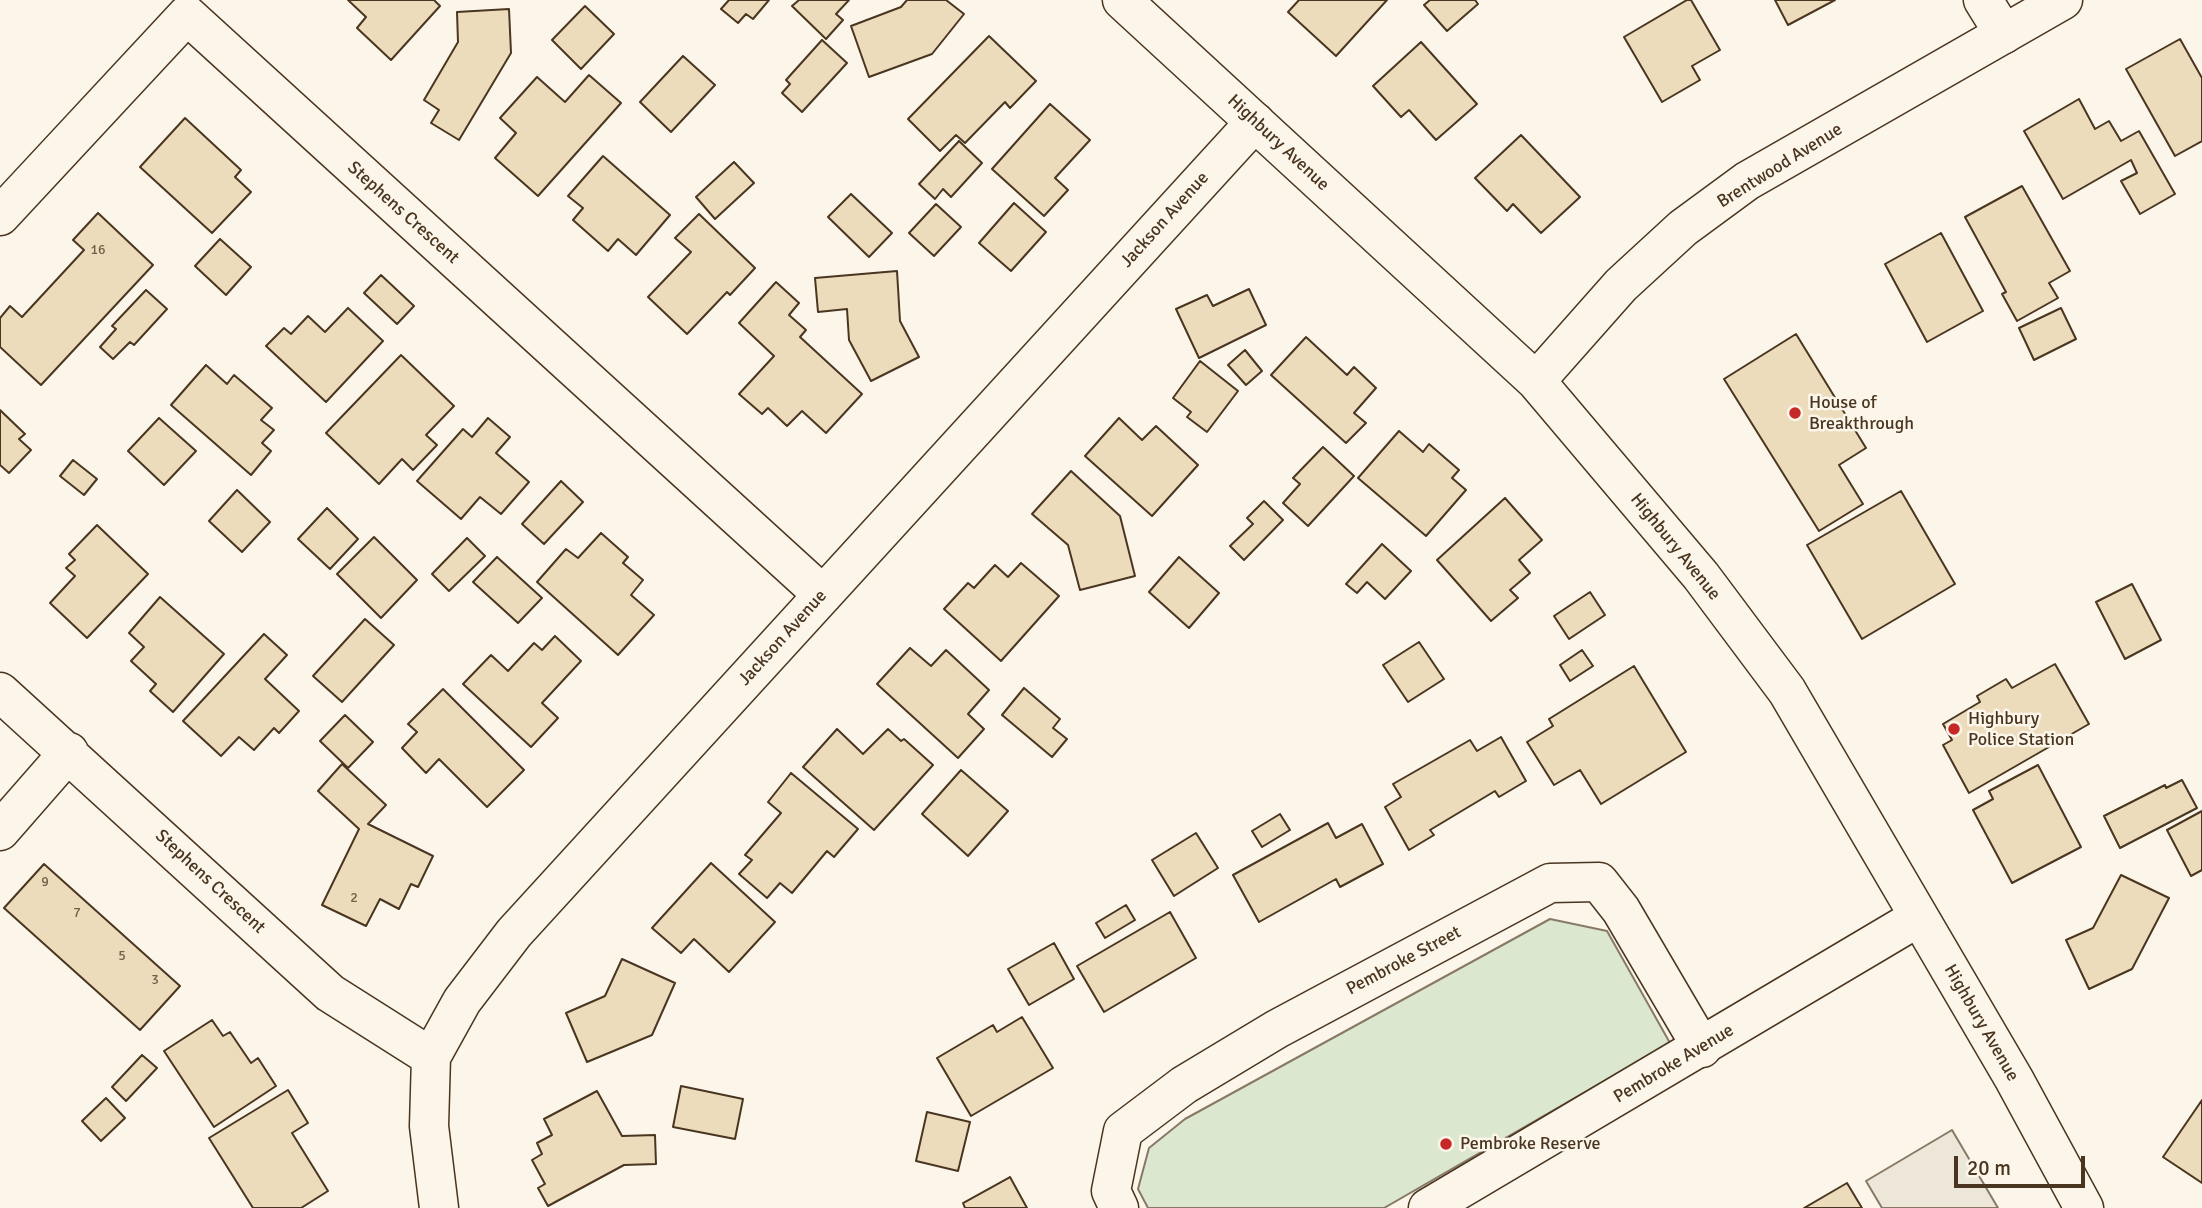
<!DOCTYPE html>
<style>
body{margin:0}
#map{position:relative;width:2202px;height:1208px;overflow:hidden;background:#fbf6e9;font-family:Signika,sans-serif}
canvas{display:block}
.scale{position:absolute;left:1954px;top:1156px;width:131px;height:32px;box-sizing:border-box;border:4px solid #4a3520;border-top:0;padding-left:9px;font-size:21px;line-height:24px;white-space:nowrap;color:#4a3520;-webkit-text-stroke:5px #fbf6e9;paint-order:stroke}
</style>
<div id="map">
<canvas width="2202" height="1208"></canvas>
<div class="scale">20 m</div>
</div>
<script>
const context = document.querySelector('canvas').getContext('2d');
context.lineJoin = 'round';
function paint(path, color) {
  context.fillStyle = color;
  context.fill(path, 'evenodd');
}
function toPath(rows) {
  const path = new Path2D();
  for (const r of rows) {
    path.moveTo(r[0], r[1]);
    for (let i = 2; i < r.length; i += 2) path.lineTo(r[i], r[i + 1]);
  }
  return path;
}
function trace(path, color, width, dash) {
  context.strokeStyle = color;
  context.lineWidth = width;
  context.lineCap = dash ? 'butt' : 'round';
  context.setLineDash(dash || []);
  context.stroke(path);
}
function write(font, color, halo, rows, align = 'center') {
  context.font = font + ' Signika,sans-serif';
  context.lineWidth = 5;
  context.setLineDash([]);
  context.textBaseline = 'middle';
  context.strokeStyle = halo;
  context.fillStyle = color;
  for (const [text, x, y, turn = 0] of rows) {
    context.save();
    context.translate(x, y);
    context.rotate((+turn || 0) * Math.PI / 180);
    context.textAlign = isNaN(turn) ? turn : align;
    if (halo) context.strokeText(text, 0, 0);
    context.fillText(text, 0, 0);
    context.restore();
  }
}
const green = toPath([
 [1550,919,1607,931,1670,1043,1384,1208,1148,1208,1138,1189,1149,1148,1185,1119,1550,919]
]);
paint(green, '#dce7d0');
trace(green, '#887966', 2);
const parking = toPath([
 [1952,1130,1998,1208,1882,1208,1866,1181,1952,1130]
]);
paint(parking, '#ede7d9');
trace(parking, '#887966', 2);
const building = toPath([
 [348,0,434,0,440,6,391,60,357,28,366,17,348,0],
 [729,0,769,0,753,19,746,14,738,23,721,9,729,0],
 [799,0,849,0,836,14,843,20,826,39,792,6,799,0],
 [907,0,946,0,964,14,932,54,869,77,851,26,901,7,907,0],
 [1299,0,1387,0,1336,56,1288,12,1299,0],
 [1430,0,1475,0,1478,4,1447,31,1424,5,1430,0],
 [1687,0,1691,0,1720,50,1692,66,1700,80,1662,102,1624,37,1687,0],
 [1775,0,1835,0,1788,25,1775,0],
 [585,6,614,34,581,69,552,40,585,6],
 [509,9,511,53,459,140,431,123,439,110,424,100,458,42,457,12,509,9],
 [989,36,1036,81,1010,108,1005,102,965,143,956,135,940,151,908,119,989,36],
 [2180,39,2202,78,2202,141,2175,156,2126,69,2180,39],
 [822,40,847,63,802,112,782,93,790,84,786,80,822,40],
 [1421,42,1477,104,1436,140,1409,110,1401,117,1373,86,1421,42],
 [683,56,715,85,671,132,640,102,683,56],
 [589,75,621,103,538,196,495,158,516,133,500,118,537,77,565,102,589,75],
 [2079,99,2095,129,2109,121,2121,141,2139,131,2175,194,2140,214,2121,181,2137,173,2131,160,2063,199,2024,131,2079,99],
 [1050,104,1090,140,1055,178,1068,190,1044,216,992,169,1050,104],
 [185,118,241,170,235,177,251,192,212,233,140,167,185,118],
 [1521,135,1580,197,1541,233,1513,204,1507,211,1475,178,1521,135],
 [959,141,982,163,951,197,943,189,935,199,919,184,959,141],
 [603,156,670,215,636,255,618,239,608,251,573,220,583,208,568,196,603,156],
 [734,162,754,183,715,219,696,197,734,162],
 [2022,186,2070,271,2049,283,2058,298,2017,321,2002,294,2006,292,1965,217,2022,186],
 [851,194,892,233,869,257,828,217,851,194],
 [1014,203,1046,232,1011,271,979,243,1014,203],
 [936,204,961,227,934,256,909,233,936,204],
 [98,213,153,265,41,385,0,347,0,318,10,306,22,317,84,250,73,240,98,213],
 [699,214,755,268,730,295,727,292,687,334,648,297,691,252,675,238,699,214],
 [1941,233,1983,311,1927,342,1885,264,1941,233],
 [220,239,251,267,226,295,195,266,220,239],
 [897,271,900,321,919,357,871,381,849,340,847,309,818,312,815,278,897,271],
 [381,275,414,306,397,324,364,293,381,275],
 [776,282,799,303,789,315,806,330,800,337,862,394,826,433,802,411,787,426,768,408,762,414,739,394,774,356,739,323,776,282],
 [1249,289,1266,325,1199,358,1176,309,1207,295,1213,306,1249,289],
 [146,290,167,309,134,345,130,342,113,359,100,347,116,329,112,326,146,290],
 [348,308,383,341,326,402,266,346,284,328,291,334,308,316,325,332,348,308],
 [2061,308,2076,339,2034,360,2019,328,2061,308],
 [1796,334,1866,448,1839,465,1863,504,1819,531,1724,379,1796,334],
 [1306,337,1347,375,1354,367,1376,388,1354,413,1366,423,1346,443,1271,375,1306,337],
 [1245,350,1262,371,1246,385,1228,365,1245,350],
 [401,355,454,406,426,435,437,445,413,470,402,459,379,484,326,433,401,355],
 [1200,361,1238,391,1207,432,1187,417,1191,412,1173,398,1200,361],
 [206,365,227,384,234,375,272,408,261,420,274,430,262,443,271,451,251,475,171,405,206,365],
 [0,410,25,434,19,439,31,450,9,473,0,465,0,410],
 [159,418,196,451,164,485,128,451,159,418],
 [488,418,510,437,496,453,529,482,501,514,480,497,461,519,417,481,463,429,472,437,488,418],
 [1119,418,1142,440,1156,426,1198,465,1152,516,1085,456,1119,418],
 [1399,431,1423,452,1429,444,1459,470,1452,478,1466,490,1426,536,1358,478,1399,431],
 [1323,447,1354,476,1308,526,1283,503,1300,484,1293,478,1323,447],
 [73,460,97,479,84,495,60,476,73,460],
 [1071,471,1120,516,1135,576,1080,590,1068,545,1032,514,1071,471],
 [561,481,583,502,544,544,522,524,561,481],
 [237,490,270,522,242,552,209,521,237,490],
 [1901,491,1955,584,1862,639,1807,545,1901,491],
 [1505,498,1542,540,1519,560,1530,573,1510,590,1518,598,1491,621,1437,560,1505,498],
 [1264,501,1283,520,1244,560,1230,546,1253,524,1247,518,1264,501],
 [327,508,358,539,330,569,298,539,327,508],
 [97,525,148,574,87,638,50,603,75,576,66,568,75,560,69,554,97,525],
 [601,533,628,557,623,563,643,580,631,595,654,615,618,655,537,582,566,549,578,558,601,533],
 [374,537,417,580,381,618,337,574,374,537],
 [467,538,485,556,449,591,432,574,467,538],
 [1382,544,1411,571,1385,599,1367,582,1357,593,1346,584,1382,544],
 [497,557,542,598,518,623,473,582,497,557],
 [1179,557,1219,593,1189,628,1149,592,1179,557],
 [1021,563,1059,596,1001,661,944,609,968,583,974,588,995,565,1008,577,1021,563],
 [2132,584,2161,640,2125,659,2096,602,2132,584],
 [1590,592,1605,615,1569,639,1554,616,1590,592],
 [160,597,224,654,173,712,150,691,156,684,131,661,144,647,129,633,160,597],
 [365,619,394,645,342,702,313,676,365,619],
 [264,634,287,655,265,679,299,711,279,733,274,728,254,750,239,737,221,756,183,721,264,634],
 [555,636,581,661,542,703,558,718,531,747,463,684,491,655,508,671,534,643,542,650,555,636],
 [1419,642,1444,679,1408,702,1383,665,1419,642],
 [910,648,931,666,946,650,989,690,968,714,984,729,958,758,877,684,910,648],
 [1582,650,1593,666,1570,681,1560,665,1582,650],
 [2055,664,2089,724,1969,793,1943,745,1952,740,1943,724,1980,702,1977,696,2006,679,2012,688,2055,664],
 [1634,666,1686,752,1601,804,1580,770,1554,785,1527,742,1553,726,1549,719,1634,666],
 [1024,688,1060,719,1053,728,1067,739,1052,757,1002,715,1024,688],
 [443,689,524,770,487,807,439,759,426,773,402,748,417,732,408,724,443,689],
 [345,715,373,742,348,768,320,741,345,715],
 [837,729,863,754,888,729,901,741,904,739,933,765,874,830,803,767,837,729],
 [1501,737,1526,781,1499,797,1495,791,1430,830,1434,835,1409,850,1385,807,1401,797,1393,784,1470,740,1477,751,1501,737],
 [342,764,386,805,368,824,433,856,418,887,411,884,399,909,380,899,366,926,322,905,359,829,318,791,342,764],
 [2038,765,2081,847,2012,883,1973,810,1993,799,1989,791,2038,765],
 [961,770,1008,811,968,856,922,814,961,770],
 [791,773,858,829,834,857,827,851,792,893,780,883,767,898,739,874,752,860,745,855,781,813,768,802,791,773],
 [2182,780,2197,808,2120,848,2104,816,2165,785,2166,788,2182,780],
 [2202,811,2202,870,2191,876,2167,830,2202,811],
 [1280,814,1290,830,1262,847,1252,831,1280,814],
 [1328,823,1336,838,1362,824,1383,864,1340,887,1336,879,1259,922,1233,875,1328,823],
 [1196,833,1218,868,1174,896,1152,860,1196,833],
 [711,863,775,922,729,972,694,939,681,953,652,928,711,863],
 [44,864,180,986,140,1030,4,908,44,864],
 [2121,875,2169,898,2132,969,2089,989,2066,940,2093,928,2121,875],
 [1126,905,1135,920,1105,938,1096,923,1126,905],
 [1170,912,1196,958,1104,1012,1077,966,1170,912],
 [1054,943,1074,979,1029,1005,1008,969,1054,943],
 [622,959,675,983,652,1035,587,1062,566,1013,605,996,622,959],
 [1022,1017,1053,1068,971,1116,937,1058,993,1025,997,1032,1022,1017],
 [212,1020,223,1036,230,1032,251,1063,258,1058,276,1086,214,1127,164,1051,212,1020],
 [142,1055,157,1068,126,1101,112,1087,142,1055],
 [681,1086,743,1099,735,1139,673,1127,681,1086],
 [288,1090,308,1123,292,1133,328,1191,301,1208,253,1208,209,1138,288,1090],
 [597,1091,622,1136,655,1135,656,1164,624,1165,548,1206,538,1188,545,1184,532,1160,542,1154,537,1143,552,1135,544,1119,597,1091],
 [106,1098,125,1118,101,1141,82,1121,106,1098],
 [2202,1100,2202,1183,2163,1157,2202,1100],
 [927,1112,970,1122,958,1171,916,1161,927,1112],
 [1010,1177,1027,1208,965,1208,963,1203,1010,1177],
 [1847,1183,1862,1208,1804,1208,1847,1183]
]);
paint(building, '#ecdcbc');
trace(building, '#4a3520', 2);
const street = toPath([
 [1983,0,2004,34],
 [0,216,187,15,823,595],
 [0,692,330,993,431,1057],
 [0,831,69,752],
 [439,1208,429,1126,431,1057,462,1001,514,933,1255,122],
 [1119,1208,1111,1191,1123,1131,1184,1085,1277,1029,1550,883,1599,882,1621,910,1702,1048]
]);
const secondary = toPath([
 [1122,0,1536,381,1701,576,1787,691,2014,1079,2084,1208],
 [1536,381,1621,285,1683,228,1747,181,2063,0],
 [1428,1208,1919,917]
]);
trace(street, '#4a3520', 41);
trace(secondary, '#4a3520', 41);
trace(street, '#fbf6e9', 38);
trace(secondary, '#fbf6e9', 38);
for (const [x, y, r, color] of [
 [1795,413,7,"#c62828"],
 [1954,729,7,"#c62828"],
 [1446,1144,7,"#c62828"]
]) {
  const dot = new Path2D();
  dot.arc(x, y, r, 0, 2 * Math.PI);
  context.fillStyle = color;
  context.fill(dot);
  trace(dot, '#fbf6e9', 2.5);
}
write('14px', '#725f47', null, [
 ["16",98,250],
 ["9",45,882],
 ["2",354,898],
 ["7",77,913],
 ["5",122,956],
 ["3",155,980]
]);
write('18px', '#4a3520', '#fbf6e9', [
 ["Highbury Avenue",1278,143,43],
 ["Brentwood Avenue",1780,166,-32],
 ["Stephens Crescent",403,213,42],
 ["Jackson Avenue",1165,220,-48],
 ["Highbury Avenue",1675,547,51],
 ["Jackson Avenue",783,638,-48],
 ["Stephens Crescent",210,882,43],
 ["Pembroke Street",1404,961,-28],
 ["Highbury Avenue",1981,1023,60],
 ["Pembroke Avenue",1674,1064,-31]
]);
write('18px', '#4a3520', '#fbf6e9', [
 ["House of",1809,403],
 ["Breakthrough",1809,424],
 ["Highbury",1968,719],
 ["Police Station",1968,740],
 ["Pembroke Reserve",1460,1144]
], 'left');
</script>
